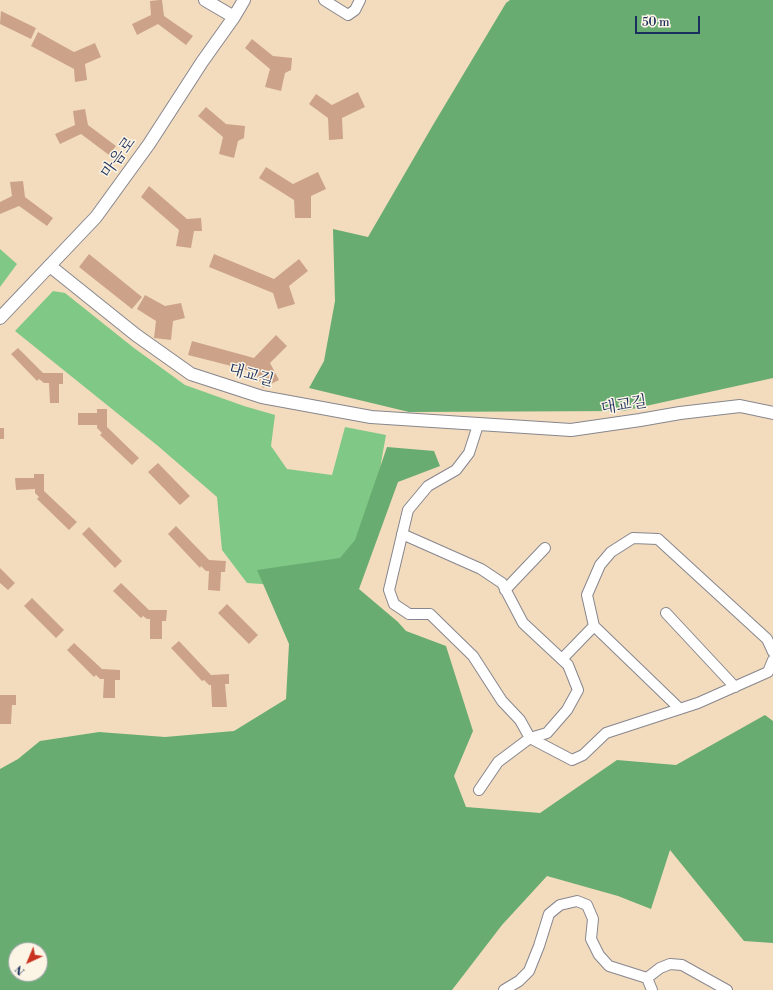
<!DOCTYPE html>
<meta charset="utf-8">
<style>
body{margin:0}
#map{position:relative;width:773px;height:990px;overflow:hidden;background:#f3dcbe;font-family:"Libre Bodoni",serif}
canvas{display:block}
.north{position:absolute;left:8px;top:942px;width:40px;height:40px;box-sizing:border-box;background:#fcf5e5;border:1px solid #a2a6af;border-radius:50%;rotate:224deg;font-size:11px;font-weight:700;line-height:16px;text-align:center;color:#1b2f5e}
.north::after{content:'';display:block;margin:auto;width:14px;height:18px;background:#c8321e;clip-path:polygon(50% 0,100% 100%,50% 72%,0 100%)}
.scale{position:absolute;left:635px;top:16px;width:65px;height:18px;box-sizing:border-box;border:2px solid #1b2f5e;border-top:0;padding-left:5px;font-size:12px;line-height:14px;white-space:nowrap;color:#1b2f5e;-webkit-text-stroke:3px #fcf5e5;paint-order:stroke}
</style>
<div id="map">
<canvas width="773" height="990"></canvas>
<div class="north">N</div>
<div class="scale">50 m</div>
</div>
<script>
const context = document.querySelector('canvas').getContext('2d');
context.lineJoin = 'round';
function paint(path, color) {
  context.fillStyle = color;
  context.fill(path, 'evenodd');
}
function toPath(rows) {
  const path = new Path2D();
  for (const r of rows) {
    path.moveTo(r[0], r[1]);
    for (let i = 2; i < r.length; i += 2) path.lineTo(r[i], r[i + 1]);
  }
  return path;
}
function trace(path, color, width, dash) {
  context.strokeStyle = color;
  context.lineWidth = width;
  context.lineCap = dash ? 'butt' : 'round';
  context.setLineDash(dash || []);
  context.stroke(path);
}
function write(font, color, halo, rows, align = 'center') {
  context.font = font + ' "Libre Bodoni","Noto Serif KR",serif';
  context.lineWidth = 3;
  context.setLineDash([]);
  context.textBaseline = 'middle';
  context.strokeStyle = halo;
  context.fillStyle = color;
  for (const [text, x, y, turn = 0] of rows) {
    context.save();
    context.translate(x, y);
    context.rotate((+turn || 0) * Math.PI / 180);
    context.textAlign = isNaN(turn) ? turn : align;
    if (halo) context.strokeText(text, 0, 0);
    context.fillText(text, 0, 0);
    context.restore();
  }
}
paint(toPath([
 [0,249,17,264,0,287],
 [53,291,65,293,134,348,185,385,244,406,275,415,271,446,287,469,332,475,345,427,386,435,370,524,350,567,290,586,247,583,222,550,217,497,158,446,15,331]
]), '#80c885');
paint(toPath([
 [510,0,773,0,773,378,623,411,409,412,309,388,324,361,335,301,333,229,368,237,433,125,506,3],
 [387,447,434,451,440,466,398,482,359,589,398,622,406,631,446,646,473,731,454,776,466,807,540,813,617,760,676,765,765,715,773,721,773,943,744,941,670,850,651,909,618,896,547,876,502,925,452,990,0,990,0,769,18,759,40,741,99,732,165,737,234,731,286,699,289,644,257,570,340,558,355,540],
 [16,950,40,950,40,974,16,974]
]), '#68ac72');
paint(toPath([
 [159,0,162,0,164,16,193,36,186,45,158,24,137,35,132,24,151,15,150,1],
 [1,11,36,28,31,39,0,24],
 [38,32,74,52,95,43,101,57,85,64,87,80,75,82,74,69,31,46],
 [252,39,273,56,292,58,291,70,285,73,281,91,265,87,270,69,245,48],
 [358,92,365,107,342,118,343,139,329,140,328,118,309,104,316,94,332,105],
 [206,107,226,124,245,126,244,138,238,141,234,158,219,154,223,137,198,116],
 [85,109,88,125,116,146,109,155,81,134,60,144,55,134,75,125,73,111],
 [266,167,293,184,318,172,326,189,311,196,311,218,295,218,294,200,259,178],
 [23,181,25,197,53,218,47,226,19,206,0,214,0,202,12,196,10,182],
 [149,186,187,219,201,218,202,231,194,231,191,248,176,246,179,230,141,197],
 [89,254,142,297,132,309,79,267],
 [214,254,274,279,299,259,308,271,289,286,295,304,278,309,273,293,209,267],
 [145,295,165,306,181,303,185,318,173,321,171,340,154,338,156,321,137,309],
 [276,335,287,346,270,363,279,380,263,388,255,372,188,355,192,341,254,358],
 [18,348,43,373,63,373,63,384,59,384,59,403,50,403,49,383,44,383,39,379,37,381,11,354],
 [97,409,107,409,107,427,139,458,132,465,100,435,102,433,97,428,97,425,78,425,78,413,97,413],
 [0,428,4,428,4,439,0,439],
 [158,463,190,496,180,505,148,472],
 [34,474,44,474,44,491,77,522,69,530,37,499,39,497,35,493,35,489,16,490,15,478,34,478],
 [176,526,209,560,226,561,225,572,221,572,220,591,208,590,209,571,206,571,201,566,200,568,168,534],
 [89,527,122,561,115,568,82,534],
 [0,568,15,583,8,590,0,583],
 [121,583,149,610,167,610,166,621,162,621,162,639,150,639,150,619,147,619,143,616,141,618,113,591],
 [32,598,64,630,56,638,24,606],
 [227,604,258,635,249,644,218,613],
 [179,641,211,675,229,674,229,684,225,684,227,707,212,707,211,685,209,685,204,680,202,681,171,648],
 [74,643,102,669,120,670,120,680,115,680,115,698,103,698,104,679,100,679,96,675,94,677,67,650],
 [0,695,16,695,16,705,12,705,11,724,0,724]
]), '#cca389');
const minor = toPath([
 [324,0,348,15,355,10,360,0],
 [478,425,469,453,456,470,428,486,408,510,389,590,394,604,409,614,430,614,473,656,502,701,520,720,530,738,572,760,583,755,606,733,698,703,768,672,773,660],
 [402,534,481,569,502,583,523,623,568,665,578,690,567,710,547,733,530,738,498,762,479,790],
 [505,590,545,548],
 [666,613,735,687],
 [562,659,594,626],
 [680,709,594,626,587,595,600,565,611,552,633,538,658,539,767,639,773,652],
 [647,978,660,968,670,964,682,965,727,990],
 [647,978,652,990],
 [504,990,519,981,529,971,539,946,549,914,560,905,577,901,587,905,593,919,591,939,599,955,609,966,647,978]
]);
const tertiary = toPath([
 [205,0,234,17],
 [50,266,136,335,191,374,262,397,371,417,571,430,640,420,680,413,740,406,773,413],
 [0,318,96,217,149,144,202,62,234,17,244,0]
]);
trace(minor, '#87868e', 12);
trace(tertiary, '#87868e', 14);
trace(minor, '#fff', 10);
trace(tertiary, '#fff', 12);
write('16px', '#1b2f5e', '#fcf5e5', [
 ["마음로",119,158,-54],
 ["대교길",251,376,16],
 ["대교길",624,406,-9]
]);
</script>
